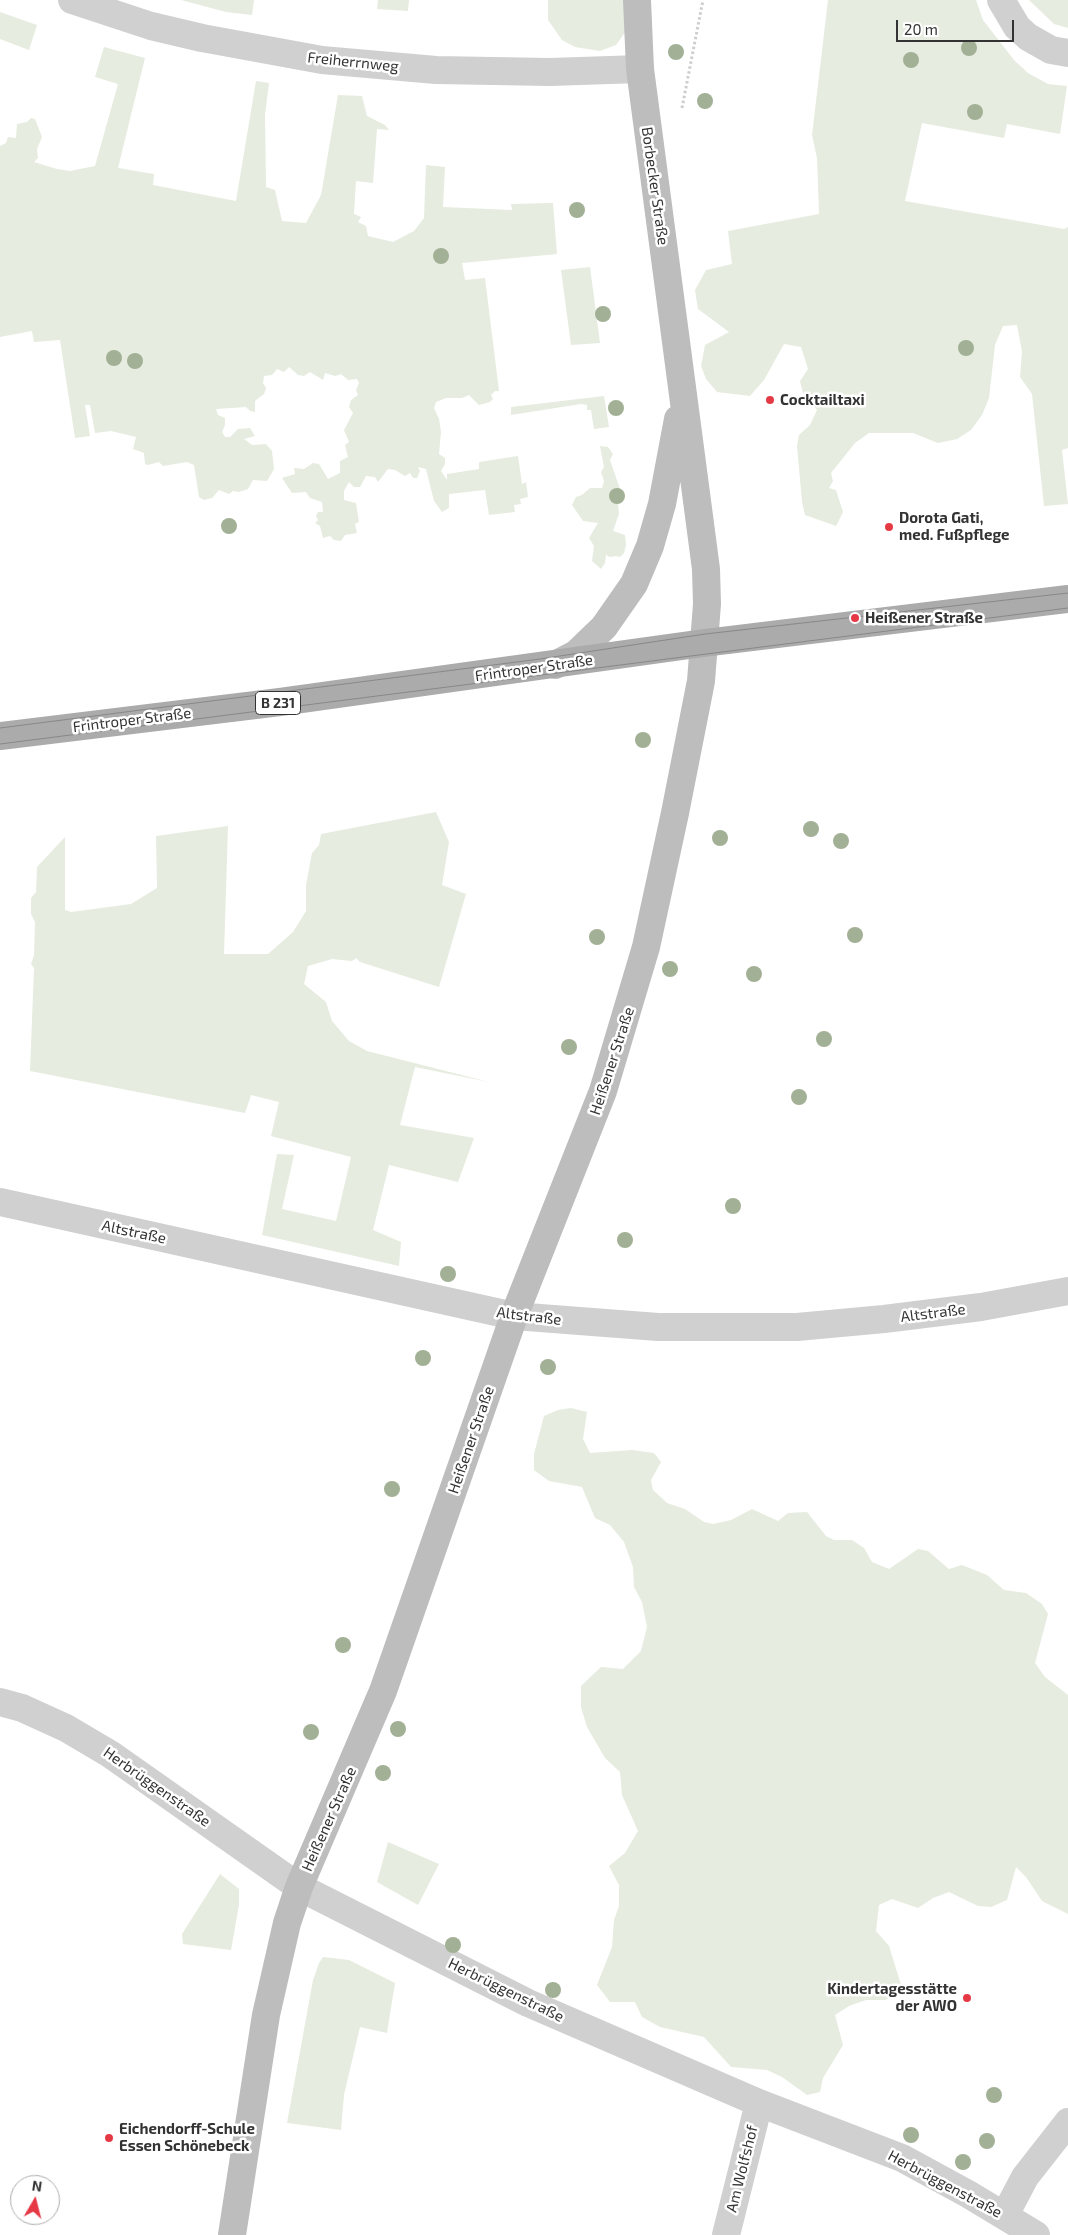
<!DOCTYPE html>
<meta charset="utf-8">
<style>
body{margin:0}
#map{position:relative;width:1068px;height:2235px;overflow:hidden;background:#fff;font-family:"Exo 2",sans-serif}
canvas{display:block}
.north{position:absolute;left:10px;top:2175px;width:50px;height:50px;box-sizing:border-box;background:#fff;border:1px solid #adadad;border-radius:50%;rotate:8deg;font-size:14px;font-weight:700;line-height:20px;text-align:center;color:#333}
.north::after{content:'';display:block;margin:auto;width:18px;height:22px;background:#e63946;clip-path:polygon(50% 0,100% 100%,50% 72%,0 100%)}
.scale{position:absolute;left:896px;top:20px;width:118px;height:22px;box-sizing:border-box;border:2px solid #333;border-top:0;padding-left:6px;font-size:15px;line-height:18px;white-space:nowrap;color:#333;-webkit-text-stroke:4px #fff;paint-order:stroke}
</style>
<div id="map">
<canvas width="1068" height="2235"></canvas>
<div class="north">N</div>
<div class="scale">20 m</div>
</div>
<script>
const context = document.querySelector('canvas').getContext('2d');
context.lineJoin = 'round';
function paint(path, color) {
  context.fillStyle = color;
  context.fill(path, 'evenodd');
}
function toPath(rows) {
  const path = new Path2D();
  for (const r of rows) {
    path.moveTo(r[0], r[1]);
    for (let i = 2; i < r.length; i += 2) path.lineTo(r[i], r[i + 1]);
  }
  return path;
}
function trace(path, color, width, dash) {
  context.strokeStyle = color;
  context.lineWidth = width;
  context.lineCap = dash ? 'butt' : 'round';
  context.setLineDash(dash || []);
  context.stroke(path);
}
function write(font, color, halo, rows, align = 'center') {
  context.font = font + ' "Exo 2",sans-serif';
  context.lineWidth = 5;
  context.setLineDash([]);
  context.textBaseline = 'middle';
  context.strokeStyle = halo;
  context.fillStyle = color;
  for (const [text, x, y, turn = 0] of rows) {
    context.save();
    context.translate(x, y);
    context.rotate((+turn || 0) * Math.PI / 180);
    context.textAlign = isNaN(turn) ? turn : align;
    if (halo) context.strokeText(text, 0, 0);
    context.fillText(text, 0, 0);
    context.restore();
  }
}
paint(toPath([
 [181,0,254,0,252,15,226,12],
 [378,0,409,0,408,11,377,9],
 [548,0,634,0,631,24,616,45,600,51,575,47,562,40,548,20],
 [828,0,976,0,983,20,1014,60,1028,73,1048,84,1067,86,1060,134,1007,124,1004,138,922,123,905,201,1064,229,1068,227,1068,448,1062,450,1068,504,1044,506,1032,394,1020,377,1022,352,1017,325,1003,326,995,345,989,398,982,415,971,430,957,439,938,443,913,433,869,433,855,443,831,473,833,481,829,488,836,490,843,512,836,526,805,515,802,502,797,446,799,435,810,425,817,410,803,393,800,381,808,369,801,347,784,344,764,380,750,396,717,392,706,379,701,366,705,345,729,332,698,309,695,290,706,270,732,264,728,231,819,214,817,158,812,135],
 [1029,0,1068,0,1068,28,1054,24],
 [0,12,37,25,29,50,0,39],
 [104,47,145,58,118,168,154,174,153,185,236,201,256,81,269,83,265,115,266,187,275,190,282,221,306,223,321,195,338,95,362,96,367,116,385,125,389,130,377,129,373,183,356,181,354,214,361,217,358,222,366,226,368,236,393,242,414,231,424,218,426,165,445,167,443,207,512,210,511,204,553,203,557,254,462,263,465,280,485,278,499,391,495,391,491,395,493,399,490,402,479,405,469,395,462,398,446,398,436,402,434,408,439,419,441,432,439,454,445,458,445,464,441,471,447,480,447,474,479,469,479,462,518,456,522,484,526,482,528,497,520,499,521,504,514,505,515,512,489,515,485,490,449,494,449,508,442,512,434,501,426,469,418,467,420,471,417,478,413,478,410,473,405,476,395,470,388,469,378,482,375,477,366,476,360,487,354,487,349,482,344,491,344,500,356,503,359,522,355,524,357,533,345,535,341,541,334,540,330,536,323,538,320,526,315,523,318,520,316,516,318,512,323,512,322,502,310,498,306,492,292,493,282,478,295,474,294,468,304,469,313,463,319,464,328,479,340,473,340,461,348,457,345,445,349,442,344,430,353,413,349,407,351,400,358,395,356,390,359,383,357,379,348,380,341,374,335,376,325,373,323,380,310,372,304,376,298,375,289,367,284,372,277,369,272,375,264,376,263,383,266,388,264,394,255,401,255,412,250,411,246,407,216,409,218,415,225,418,225,425,222,432,225,437,230,437,238,429,250,428,255,436,244,439,252,445,266,444,272,451,274,469,267,481,253,480,248,489,239,492,233,491,229,494,219,490,212,498,204,500,199,497,194,465,187,462,163,466,159,462,148,465,145,464,144,453,133,449,136,437,111,431,95,433,90,405,85,405,90,436,75,438,60,340,34,342,32,331,0,337,0,146,6,143,8,137,16,138,17,124,27,122,31,118,35,119,42,137,37,149,38,158,34,162,57,169,70,171,95,166,118,84,95,77],
 [590,267,600,343,571,345,561,270],
 [604,396,609,427,594,429,591,410,587,410,587,405,581,404,511,415,511,407],
 [600,446,608,447,613,454,610,460,620,489,618,503,619,514,613,531,625,535,626,545,624,553,620,557,616,556,610,557,606,555,605,563,601,569,592,561,594,546,589,538,598,523,583,521,572,505,576,497,582,495,590,488,602,488,604,481,601,472,604,467],
 [436,812,449,842,442,885,466,894,439,987,360,962,356,958,352,961,332,959,308,966,304,984,326,1002,332,1021,349,1041,367,1051,489,1082,415,1067,400,1125,474,1138,458,1182,389,1165,373,1230,401,1242,399,1266,262,1235,277,1154,294,1155,282,1209,336,1221,351,1157,271,1136,279,1102,251,1095,245,1113,30,1071,34,968,31,964,34,955,35,922,31,914,31,898,36,892,37,867,65,837,65,910,71,912,131,904,157,888,156,836,228,826,224,954,268,954,293,932,306,911,306,885,312,853,319,845,321,834],
 [571,1408,587,1412,583,1439,590,1453,632,1450,654,1453,661,1462,651,1480,653,1490,667,1503,685,1509,704,1522,713,1524,731,1520,752,1509,778,1521,788,1513,807,1512,826,1536,834,1540,852,1540,864,1548,872,1562,889,1569,918,1549,928,1551,949,1569,962,1565,987,1575,1004,1590,1026,1593,1042,1604,1048,1614,1035,1663,1045,1677,1068,1695,1068,1914,1042,1901,1026,1877,1016,1867,1007,1900,991,1907,978,1906,949,1892,933,1898,918,1908,892,1899,879,1905,876,1931,889,1946,903,1991,885,2000,866,2000,849,2006,835,2015,843,2045,823,2078,820,2092,807,2095,782,2077,767,2070,731,2067,704,2037,660,2027,642,2017,635,2002,610,2002,597,1985,612,1947,614,1920,619,1906,619,1885,609,1866,625,1853,638,1831,622,1795,620,1772,605,1758,587,1727,581,1707,581,1686,601,1667,623,1669,641,1651,647,1627,642,1602,634,1587,633,1567,624,1542,610,1525,595,1518,582,1487,549,1481,534,1470,534,1454,544,1416,558,1410],
 [388,1842,439,1864,418,1905,377,1882],
 [220,1874,239,1889,239,1905,231,1950,183,1944,182,1934],
 [323,1957,349,1960,395,1983,387,2033,360,2027,344,2095,341,2130,287,2123,313,1980,319,1963]
]), '#e6ecdf');
trace(toPath([
 [682,108,703,0]
]), '#cdcdcd', 3, [2.5, 2.5]);
trace(toPath([
 [72,0,151,26,202,38,322,60,436,70,550,72,640,69],
 [1001,0,1017,27,1028,37,1051,50,1068,53],
 [0,1202,514,1316,658,1327,797,1327,884,1319,981,1307,1068,1291],
 [0,1702,22,1708,66,1728,110,1754,299,1887,528,2003,759,2103,902,2158,968,2194,1036,2235],
 [1005,2215,1025,2177,1068,2122],
 [726,2235,759,2103]
]), '#d0d0d0', 28);
trace(toPath([
 [555,665,576,654,604,627,634,584,650,546,662,504,678,419],
 [232,2235,266,2015,287,1923,299,1887,383,1691,514,1316,603,1091,646,947,675,813,701,681,707,604,706,569,640,69,637,0]
]), '#bdbdbd', 28);
trace(toPath([
 [0,736,280,702,704,643,1068,599]
]), '#ababab', 28);
trace(toPath([
 [0,728,540,659,705,634,1068,593],
 [0,744,1068,608]
]), '#888', 1);
context.fillStyle = '#a2b095';
for (const [x, y] of [
 [969,48],
 [676,52],
 [911,60],
 [705,101],
 [975,112],
 [577,210],
 [441,256],
 [603,314],
 [966,348],
 [114,358],
 [135,361],
 [616,408],
 [617,496],
 [229,526],
 [643,740],
 [811,829],
 [720,838],
 [841,841],
 [855,935],
 [597,937],
 [670,969],
 [754,974],
 [824,1039],
 [569,1047],
 [799,1097],
 [733,1206],
 [625,1240],
 [448,1274],
 [423,1358],
 [548,1367],
 [392,1489],
 [343,1645],
 [398,1729],
 [311,1732],
 [383,1773],
 [453,1945],
 [553,1990],
 [994,2095],
 [911,2135],
 [987,2141],
 [963,2162]
]) {
  context.beginPath();
  context.arc(x, y, 8, 0, 2 * Math.PI);
  context.fill();
}
for (const [x, y, r, color] of [
 [770,400,5,"#e63946"],
 [889,527,5,"#e63946"],
 [855,618,5,"#e63946"],
 [967,1998,5,"#e63946"],
 [109,2138,5,"#e63946"]
]) {
  const dot = new Path2D();
  dot.arc(x, y, r, 0, 2 * Math.PI);
  context.fillStyle = color;
  context.fill(dot);
  trace(dot, '#fff', 2);
}
for (const [x, y, w] of [
 [278,703,45]
]) {
  const box = new Path2D();
  box.roundRect(x - w / 2, y - 11.5, w, 23, 4);
  context.fillStyle = '#fff';
  context.fill(box);
  trace(box, '#333', 1);
}
write('bold 14px', '#333', null, [
 ["B 231",278,703]
]);
write('15px', '#333', '#fff', [
 ["Freiherrnweg",353,62,6],
 ["Borbecker Straße",655,186,82],
 ["Frintroper Straße",534,668,-8],
 ["Frintroper Straße",132,720,-7],
 ["Heißener Straße",612,1061,-72],
 ["Altstraße",134,1232,12],
 ["Altstraße",933,1313,-7],
 ["Altstraße",529,1316,7],
 ["Heißener Straße",471,1440,-71],
 ["Herbrüggenstraße",157,1787,35],
 ["Heißener Straße",329,1819,-66],
 ["Herbrüggenstraße",506,1990,26],
 ["Am Wolfshof",742,2169,-76],
 ["Herbrüggenstraße",945,2184,28]
]);
write('bold 15px', '#333', '#fff', [
 ["Cocktailtaxi",780,400],
 ["Dorota Gati,",899,518],
 ["med. Fußpflege",899,535],
 ["Heißener Straße",865,618],
 ["Kindertagesstätte",957,1989,"right"],
 ["der AWO",957,2006,"right"],
 ["Eichendorff-Schule",119,2129],
 ["Essen Schönebeck",119,2146]
], 'left');
</script>
